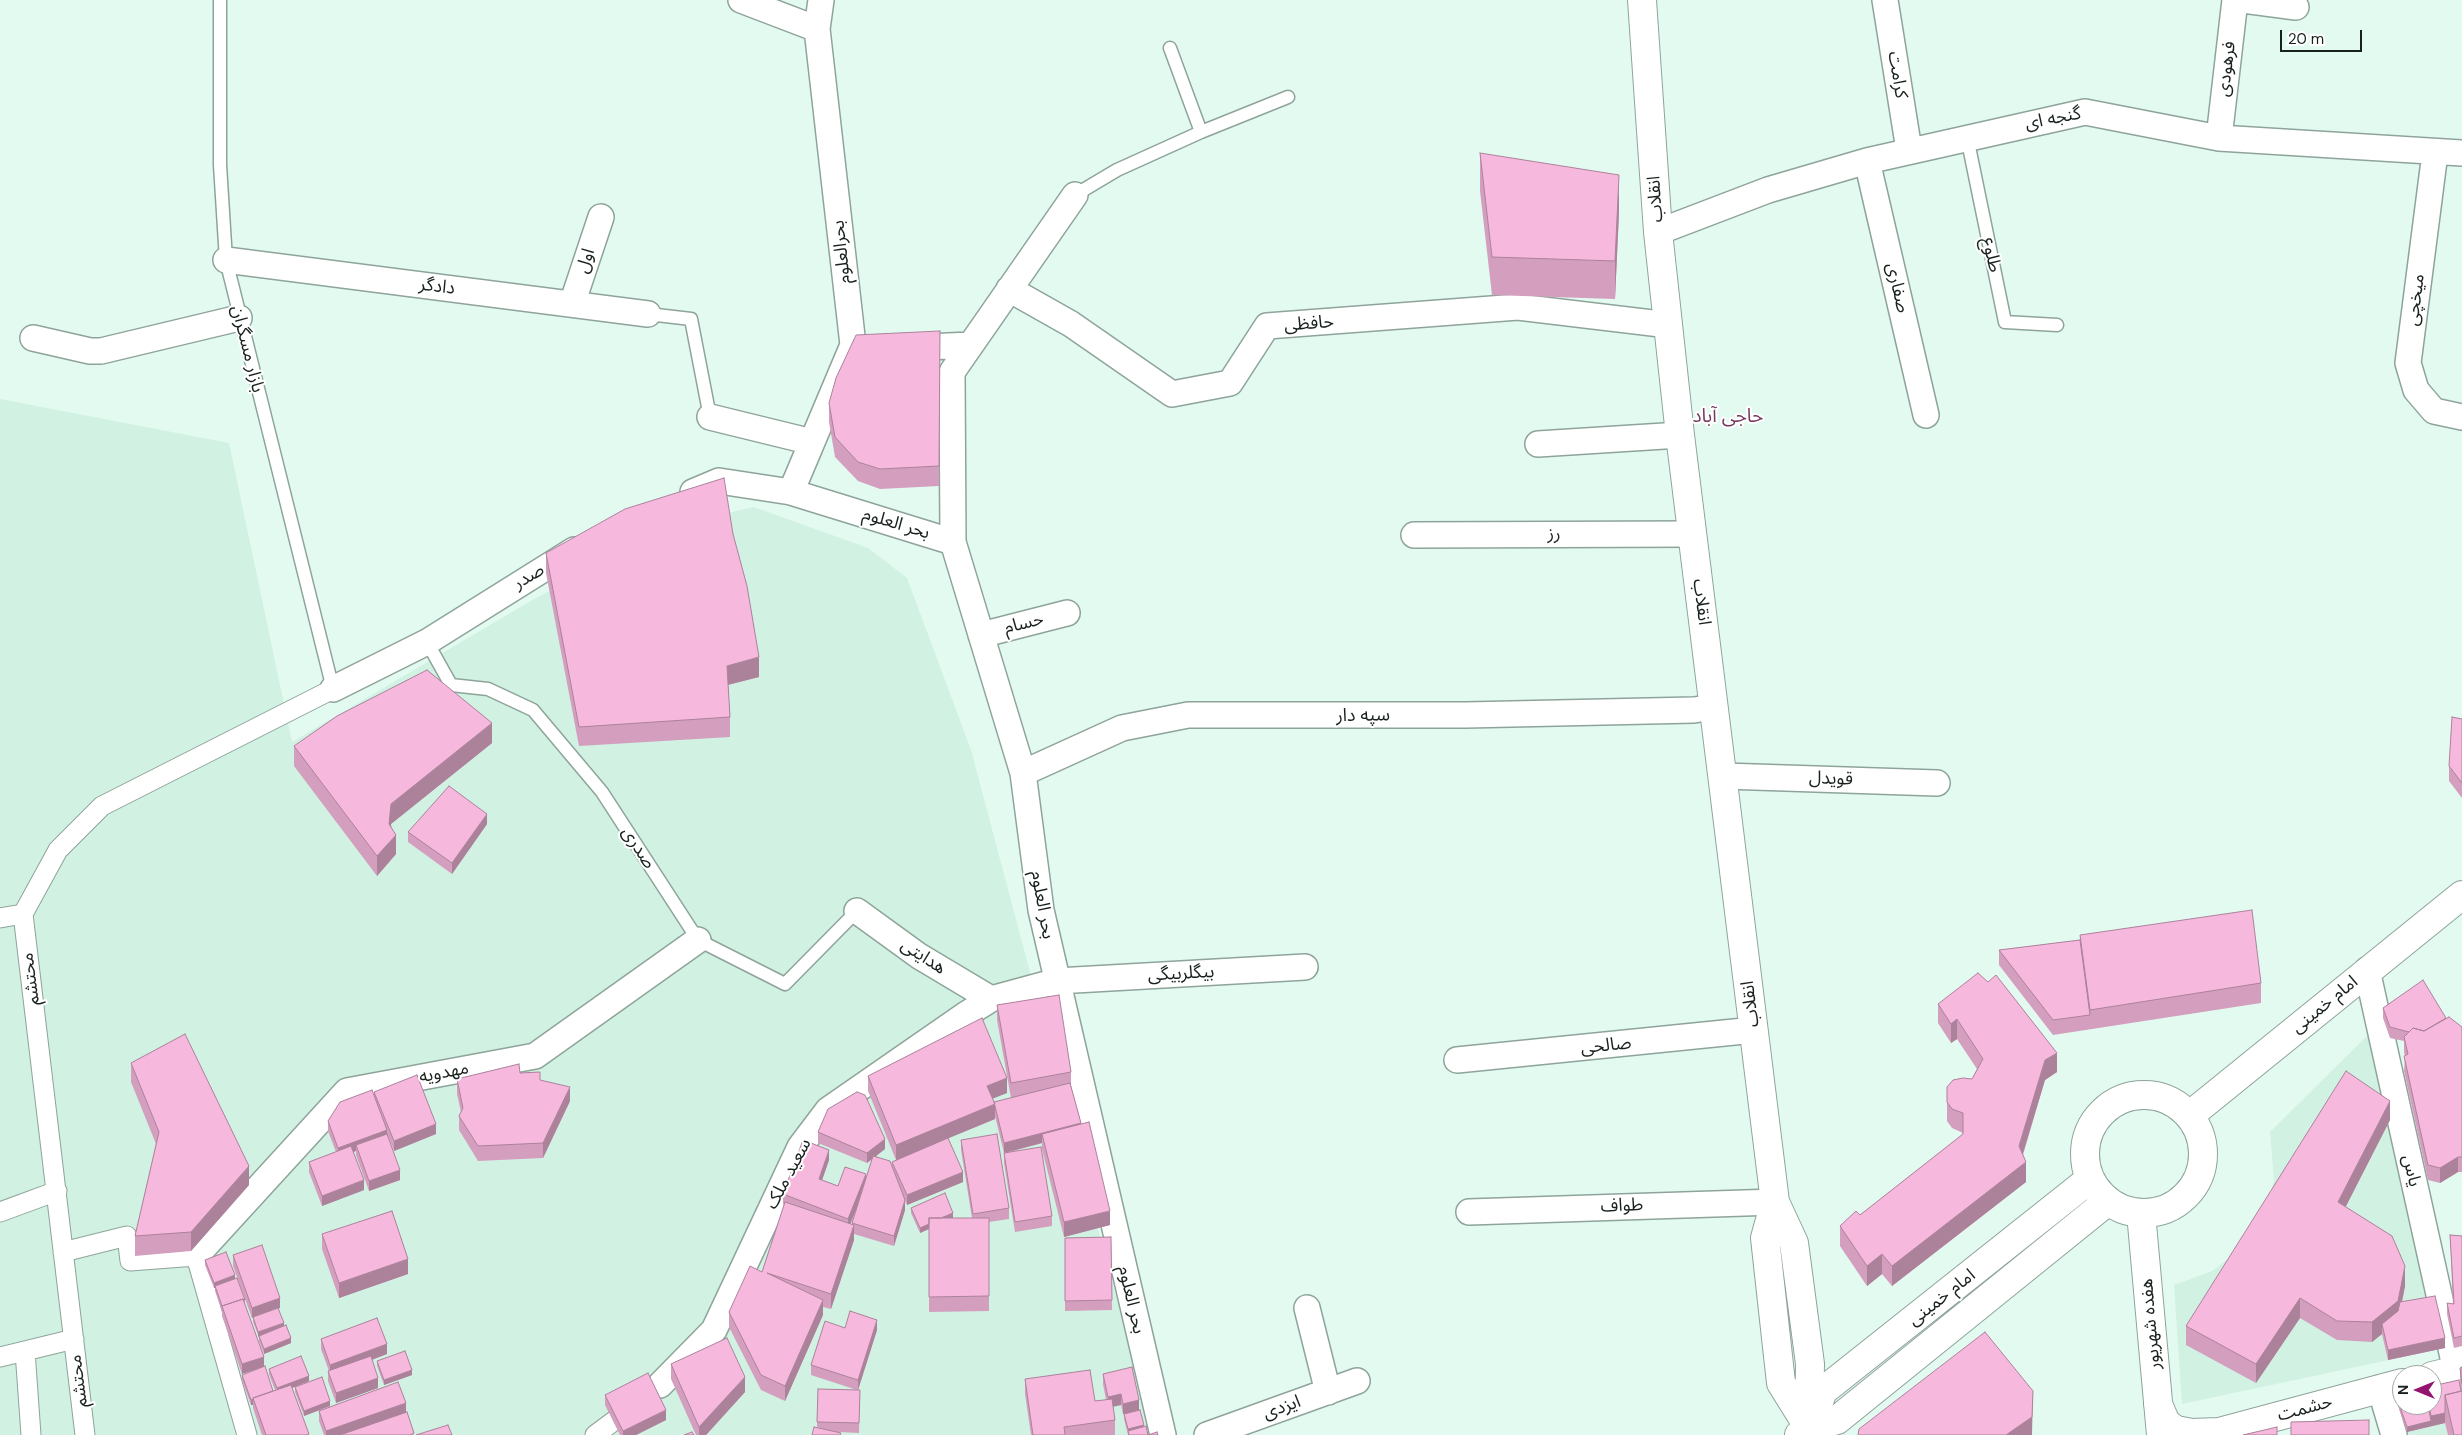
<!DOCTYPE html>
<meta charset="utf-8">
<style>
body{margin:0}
#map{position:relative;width:2462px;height:1435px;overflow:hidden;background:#e3faf0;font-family:"DM Sans",sans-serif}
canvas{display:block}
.north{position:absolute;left:2392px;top:1365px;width:50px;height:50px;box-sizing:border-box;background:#fff;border:1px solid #a3a6a5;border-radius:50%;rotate:270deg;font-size:14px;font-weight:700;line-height:20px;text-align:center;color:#19211d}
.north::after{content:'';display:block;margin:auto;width:18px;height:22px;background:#93146f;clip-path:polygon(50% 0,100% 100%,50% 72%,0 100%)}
.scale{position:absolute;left:2280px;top:30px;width:82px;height:22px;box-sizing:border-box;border:2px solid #19211d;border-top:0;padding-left:6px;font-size:15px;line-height:18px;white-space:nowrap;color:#19211d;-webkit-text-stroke:4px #fff;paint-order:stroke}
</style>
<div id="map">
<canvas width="2462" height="1435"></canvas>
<div class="north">N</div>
<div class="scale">20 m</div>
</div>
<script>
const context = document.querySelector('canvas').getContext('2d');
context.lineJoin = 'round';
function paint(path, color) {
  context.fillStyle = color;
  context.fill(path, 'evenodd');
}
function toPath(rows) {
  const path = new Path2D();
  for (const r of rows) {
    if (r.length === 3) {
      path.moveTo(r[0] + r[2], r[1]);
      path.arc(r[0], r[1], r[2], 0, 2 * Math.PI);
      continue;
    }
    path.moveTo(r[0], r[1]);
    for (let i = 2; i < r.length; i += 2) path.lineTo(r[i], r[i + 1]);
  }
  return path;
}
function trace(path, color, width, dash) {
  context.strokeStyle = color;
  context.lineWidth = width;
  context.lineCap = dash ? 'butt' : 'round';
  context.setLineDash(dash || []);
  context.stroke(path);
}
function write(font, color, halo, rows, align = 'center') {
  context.font = font + ' "DM Sans","Noto Sans Arabic",sans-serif';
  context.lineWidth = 4;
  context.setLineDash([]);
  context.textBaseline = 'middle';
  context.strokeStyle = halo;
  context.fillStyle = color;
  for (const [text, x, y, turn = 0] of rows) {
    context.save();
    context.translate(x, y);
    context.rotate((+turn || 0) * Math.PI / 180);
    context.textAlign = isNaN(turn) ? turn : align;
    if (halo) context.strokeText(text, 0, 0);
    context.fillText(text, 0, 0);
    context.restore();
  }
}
paint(toPath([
 [0,399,229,443,292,742,534,599,684,523,754,507,868,548,907,578,971,750,1153,1435,0,1435],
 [2373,1030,2445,1348,2182,1404,2174,1285,2212,1271,2236,1253,2265,1217,2274,1180,2270,1132],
 [2462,1419,2462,1435,2409,1435,2407,1432]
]), '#d1f1e2');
const service = toPath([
 [220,0,220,165,226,260,333,689],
 [1170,48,1201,132],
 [1967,137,2005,322,2057,325],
 [1075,195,1117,170,1201,132,1288,97],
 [648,314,691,319,710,417],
 [427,642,451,685,488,689,533,710,602,792,698,940,785,984,857,911]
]);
const pedestrian = toPath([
 [0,918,23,914],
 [0,1212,57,1191],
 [63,1252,127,1236,130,1261,196,1256,247,1435],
 [25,1351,31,1435],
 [0,1357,74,1339],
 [85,1435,23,914,58,850,102,806,333,689],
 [595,1435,634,1406]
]);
const minor = toPath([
 [741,0,817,29],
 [1885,0,1909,150],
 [2243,0,2296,7],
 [2219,138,2235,0],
 [2435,153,2408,363,2416,390,2434,411,2462,417],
 [1867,161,1926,415],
 [1658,232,1768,190,1867,161,2085,112,2219,138,2462,153],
 [226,260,648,314],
 [1009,289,1071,324,1172,394,1230,383,1267,326,1518,307,1669,325],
 [572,304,601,217],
 [33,338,90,351,101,351,239,318],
 [905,348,970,345],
 [710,417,812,442],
 [1538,444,1680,435],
 [693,492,719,481,791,492,953,542,1023,773,1041,910,1163,1435],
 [791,492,853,345,817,29,821,0],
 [1414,535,1693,534],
 [953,542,952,372,1075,195],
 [981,635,1067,613],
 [333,689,427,642,574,550],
 [1023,773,1122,728,1188,715,1466,715,1694,710,1714,707],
 [1724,776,1937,783],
 [857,911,919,956,991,999],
 [2367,970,2456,1371],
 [1457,1060,1754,1030],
 [1469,1212,1775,1202],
 [196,1256,347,1091,535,1056,698,940],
 [1307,1308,1328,1392],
 [660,1385,714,1330,800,1147,828,1110,965,1015,991,999,1057,981,1305,967],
 [2380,1388,2394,1435],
 [1207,1435,1357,1381]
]);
const secondary = toPath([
 [1642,0,1658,232,1680,435,1775,1202,1794,1243,1810,1364,1809,1426],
 [1775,1202,1765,1238,1781,1383,1809,1428],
 [2141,1213,2161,1435],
 [2432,1376,2462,1369],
 [2158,1404,2166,1423,2176,1430,2192,1433,2218,1432],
 [2208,1435,2402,1383]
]);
const primary = toPath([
 [2144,1154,59],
 [2189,1116,2462,895],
 [1809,1428,1823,1391,2090,1179],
 [1799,1435,1809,1428,1837,1420,2108,1201]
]);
trace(service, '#8ea49a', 15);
trace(pedestrian, '#8ea49a', 21);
trace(minor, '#8ea49a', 28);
trace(secondary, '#8ea49a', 30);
trace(primary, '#8ea49a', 30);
trace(service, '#fff', 12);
trace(pedestrian, '#fff', 19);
trace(minor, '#fff', 25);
trace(secondary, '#fff', 28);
trace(primary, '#fff', 28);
paint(toPath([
 [1480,153,1619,212,1615,299,1492,295,1480,191],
 [940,331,939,486,880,489,858,481,835,457,829,422,829,403],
 [546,553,759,677,728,685,730,717,730,737,579,746,546,573],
 [2462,719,2462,798,2449,781,2449,766],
 [492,743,391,824,396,854,377,876,294,766,294,746],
 [487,824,452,874,408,842,408,832],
 [2080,935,2261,983,2261,1003,2053,1035,1999,965,1999,950,2080,940],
 [1938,1004,2057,1072,2045,1080,2023,1155,2026,1182,1892,1286,1882,1274,1867,1286,1840,1246,1840,1226,1860,1215,1963,1134,1963,1133,1952,1128,1947,1121,1947,1087,1972,1079,1977,1069,1957,1039,1951,1043,1938,1023],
 [997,1005,1071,1072,1071,1086,1081,1124,1110,1225,1064,1237,1042,1149,1042,1143,1006,1153,1052,1216,1052,1226,1015,1232,1004,1163,1004,1153,995,1116,995,1119,948,1138,963,1182,907,1205,905,1201,905,1210,894,1246,854,1234,854,1240,831,1309,823,1307,823,1315,785,1401,761,1390,729,1327,729,1312,762,1272,784,1205,783,1204,783,1194,829,1160,822,1180,838,1186,866,1180,872,1159,867,1163,818,1143,818,1132,885,1149,876,1156,892,1166,892,1162,896,1160,868,1091,868,1076,1007,1093,992,1098,994,1102,1011,1098,997,1020],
 [859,1202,852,1224,850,1224],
 [2383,1008,2446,1018,2462,1027,2462,1172,2458,1172,2440,1183,2428,1180,2404,1071,2405,1056,2404,1052,2404,1041,2390,1038,2383,1018],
 [131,1063,249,1185,191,1251,135,1256,135,1236,156,1144,131,1082],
 [520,1073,540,1080,570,1101,543,1158,478,1161,459,1130,459,1116,461,1112,457,1094,457,1079],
 [374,1092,436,1134,394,1151,387,1133,400,1180,369,1191,356,1155,356,1151,353,1152,364,1190,322,1206,309,1172,309,1162,336,1152,328,1131,328,1121,374,1096],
 [2390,1120,2345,1207,2405,1286,2402,1302,2445,1348,2388,1360,2382,1334,2372,1342,2337,1340,2300,1318,2256,1383,2186,1345,2186,1326],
 [961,1140,1009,1208,1009,1219,989,1222,989,1311,929,1312,929,1229,920,1233,911,1213,911,1208,953,1218,972,1218,961,1150],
 [322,1234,408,1274,339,1298,322,1249],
 [2450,1235,2462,1236,2462,1346,2454,1348,2447,1314,2447,1303,2453,1304],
 [1111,1237,1112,1310,1065,1311,1065,1238],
 [233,1255,280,1308,278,1308,284,1325,291,1343,264,1354,259,1341,259,1337,253,1322,253,1318,252,1318,233,1266],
 [205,1260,235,1278,245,1300,242,1374,222,1316,222,1311,215,1291,215,1288,214,1288,205,1265],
 [845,1328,877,1330,858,1390,860,1390,859,1433,839,1432,841,1435,817,1427,818,1389,857,1390,811,1375,811,1365],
 [321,1339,387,1354,372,1360,378,1388,336,1403,328,1381,328,1371,329,1371,321,1349],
 [377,1361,412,1375,384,1385,377,1366],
 [671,1364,745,1392,706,1435,696,1435,671,1379],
 [2462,1367,2462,1435,2448,1435,2445,1423,2407,1432,2397,1403,2397,1398,2402,1405,2432,1405,2460,1384,2460,1368],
 [269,1369,309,1381,292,1388,309,1435,262,1435,253,1408,253,1405,251,1405,242,1380,242,1375,273,1391,275,1390,269,1374],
 [1103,1374,1139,1410,1144,1427,1148,1435,1158,1435,1128,1435,1124,1419,1124,1414,1136,1411,1123,1414,1121,1405,1113,1406,1115,1420,1115,1435,1031,1435,1025,1394,1025,1379,1095,1401,1106,1400,1103,1384],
 [295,1387,330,1406,304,1416,295,1392],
 [605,1395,666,1420,636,1435,620,1435,605,1405],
 [319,1411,406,1413,414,1435,324,1435,319,1421]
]), '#d49fbe');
paint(toPath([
 [1619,175,1619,212,1615,299,1615,261],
 [759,657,759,677,727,685,727,666],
 [492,723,492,743,391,824,390,842,396,835,396,854,377,876,377,856,389,824,391,804],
 [487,814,487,824,452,874,452,863],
 [1957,1019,1957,1039,1951,1043,1951,1024],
 [2057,1053,2057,1072,2045,1080,2019,1166,2019,1146,2045,1060],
 [1007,1078,1007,1093,987,1101,987,1086],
 [570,1087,570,1101,543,1158,543,1143],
 [2390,1101,2390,1120,2338,1222,2338,1202],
 [995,1104,995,1119,896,1160,896,1145],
 [1081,1123,1081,1133,1042,1134,1042,1143,1004,1153,1004,1143],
 [436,1124,436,1134,394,1151,394,1141],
 [387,1130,387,1140,356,1145,356,1151,338,1158,338,1148],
 [885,1139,885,1149,867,1163,867,1153],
 [829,1150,829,1160,819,1189,819,1179],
 [2458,1157,2458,1172,2440,1183,2440,1168],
 [2026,1162,2026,1182,1892,1286,1892,1266],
 [249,1166,249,1185,191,1251,191,1232],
 [400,1170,400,1180,369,1191,369,1181],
 [963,1172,963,1182,907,1205,907,1195],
 [866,1174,866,1184,848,1230,848,1219],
 [364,1180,364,1190,322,1206,322,1196],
 [905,1200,905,1210,894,1246,894,1236],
 [1110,1211,1110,1225,1064,1237,1064,1222],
 [953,1213,953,1218,920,1233,920,1228],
 [854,1225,854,1240,831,1309,831,1294],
 [1882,1254,1882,1274,1867,1286,1867,1266],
 [408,1259,408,1274,339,1298,339,1283],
 [2405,1266,2405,1286,2398,1321,2382,1324,2382,1334,2372,1342,2372,1322],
 [235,1275,235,1280,215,1286,215,1288,214,1288,214,1283],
 [280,1298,280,1308,252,1318,252,1308],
 [2300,1298,2300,1318,2256,1383,2256,1364],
 [823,1300,823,1315,785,1401,785,1386],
 [877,1320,877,1330,858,1390,858,1380],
 [284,1323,284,1328,258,1337,258,1332],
 [291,1338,291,1343,264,1354,264,1349],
 [2445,1338,2445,1348,2388,1360,2388,1350],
 [387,1344,387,1354,330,1375,330,1365],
 [264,1357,264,1367,242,1374,242,1364],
 [412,1370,412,1375,384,1385,384,1380],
 [309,1376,309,1381,277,1394,277,1388],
 [745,1377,745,1392,706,1435,699,1435,699,1427],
 [378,1378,378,1388,336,1403,336,1393],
 [2033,1391,2032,1435,2006,1435],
 [1121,1394,1121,1405,1108,1408,1108,1397],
 [251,1400,253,1400,253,1405,251,1405],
 [1139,1400,1139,1410,1123,1414,1123,1404],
 [330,1401,330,1406,304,1416,304,1411],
 [406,1403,406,1413,344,1435,326,1435,326,1431],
 [666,1410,666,1420,636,1435,623,1435,623,1431],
 [2445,1413,2445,1423,2407,1432,2407,1427,2431,1421,2431,1416],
 [1144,1425,1144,1430,1128,1431,1128,1434,1128,1429]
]), '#ac829b');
const building = toPath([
 [1480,153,1619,175,1615,261,1492,257,1480,153],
 [940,331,939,466,880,469,858,462,835,437,829,403,836,378,856,335,940,331],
 [724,478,733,534,747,586,759,657,727,666,730,717,579,727,546,553,625,509,724,478],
 [427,670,492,723,391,804,389,824,396,835,377,856,294,746,337,716,427,670],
 [2452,717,2462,719,2462,783,2449,766,2452,717],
 [449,786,487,814,452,863,408,832,449,786],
 [2252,910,2261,983,2090,1010,2080,935,2252,910],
 [2080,940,2090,1015,2053,1020,1999,950,2080,940],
 [1978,973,1988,982,1996,975,2057,1053,2045,1060,2019,1146,2026,1162,1892,1266,1882,1254,1867,1266,1840,1226,1856,1211,1860,1215,1963,1134,1963,1113,1952,1109,1947,1102,1947,1087,1953,1080,1963,1078,1972,1079,1983,1059,1957,1019,1951,1024,1938,1004,1978,973],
 [2423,980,2446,1018,2424,1031,2413,1028,2409,1032,2390,1027,2383,1008,2423,980],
 [1059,995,1071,1072,1011,1083,997,1005,1059,995],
 [2449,1017,2462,1027,2462,1157,2458,1157,2440,1168,2428,1165,2404,1056,2408,1054,2404,1037,2413,1028,2424,1031,2449,1017],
 [982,1018,1007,1078,987,1086,995,1104,896,1145,868,1076,982,1018],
 [185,1034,249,1166,191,1232,135,1236,159,1132,131,1063,185,1034],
 [519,1064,520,1073,540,1072,540,1080,570,1087,543,1143,478,1146,459,1116,463,1108,457,1079,519,1064],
 [2346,1071,2390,1101,2338,1202,2392,1236,2405,1266,2398,1301,2372,1322,2337,1321,2300,1298,2256,1364,2186,1326,2346,1071],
 [417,1075,436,1124,394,1141,374,1092,417,1075],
 [1070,1083,1081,1123,1004,1143,994,1102,1070,1083],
 [372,1090,387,1130,338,1148,328,1121,340,1102,372,1090],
 [857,1092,865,1095,885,1139,867,1153,818,1132,828,1109,857,1092],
 [1089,1122,1110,1211,1064,1222,1042,1134,1089,1122],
 [387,1134,400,1170,369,1181,356,1145,387,1134],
 [997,1134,1009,1208,973,1214,961,1140,997,1134],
 [948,1138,963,1172,907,1195,892,1162,948,1138],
 [803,1140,829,1150,819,1179,838,1186,845,1167,866,1174,848,1219,783,1194,803,1140],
 [351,1146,364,1180,322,1196,309,1162,351,1146],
 [1041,1147,1052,1216,1015,1222,1004,1153,1041,1147],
 [873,1156,890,1161,905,1200,894,1236,852,1223,873,1156],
 [945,1193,953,1213,941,1218,929,1218,929,1224,920,1228,911,1208,945,1193],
 [785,1202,854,1225,831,1294,767,1273,823,1300,785,1386,761,1375,729,1312,750,1266,762,1272,785,1202],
 [392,1211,408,1259,339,1283,322,1234,392,1211],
 [929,1218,989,1218,989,1296,929,1297,929,1218],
 [2450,1235,2462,1236,2462,1336,2454,1338,2447,1303,2454,1304,2450,1235],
 [1111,1237,1112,1300,1065,1301,1065,1238,1111,1237],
 [262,1245,280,1298,252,1308,233,1255,262,1245],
 [226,1252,235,1275,214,1283,205,1260,226,1252],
 [237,1278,245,1300,244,1300,243,1299,222,1306,215,1286,237,1278],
 [2435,1296,2445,1338,2388,1350,2382,1324,2398,1311,2400,1302,2435,1296],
 [243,1299,264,1357,242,1364,222,1306,243,1299],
 [278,1308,284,1323,258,1332,253,1317,278,1308],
 [850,1311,877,1320,858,1380,811,1365,825,1321,845,1328,850,1311],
 [377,1318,387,1344,330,1365,321,1339,377,1318],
 [286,1325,291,1338,264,1349,259,1336,286,1325],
 [1985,1332,2033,1391,2032,1417,2006,1435,1858,1435,1859,1429,1985,1332],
 [727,1338,745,1377,699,1427,671,1364,727,1338],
 [405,1351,412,1370,384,1380,377,1361,405,1351],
 [301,1356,309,1376,277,1388,269,1369,301,1356],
 [371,1356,378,1378,336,1393,328,1371,371,1356],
 [265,1366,273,1391,253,1398,253,1399,251,1400,242,1375,265,1366],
 [1132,1367,1139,1400,1123,1404,1121,1394,1108,1397,1103,1374,1132,1367],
 [2462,1367,2462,1384,2460,1368,2462,1367],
 [1090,1370,1095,1401,1112,1399,1115,1420,1064,1427,1065,1435,1033,1435,1025,1379,1090,1370],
 [648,1373,666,1410,623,1431,605,1395,648,1373],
 [322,1377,330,1401,304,1411,295,1387,322,1377],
 [2459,1380,2461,1391,2445,1395,2445,1413,2431,1416,2429,1405,2432,1405,2432,1386,2459,1380],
 [398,1382,406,1403,326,1431,319,1411,398,1382],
 [291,1385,309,1434,306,1435,266,1435,253,1398,291,1385],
 [818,1389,860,1390,859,1423,817,1422,818,1389],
 [2462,1391,2462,1435,2454,1435,2445,1395,2462,1391],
 [2402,1397,2402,1405,2428,1405,2431,1421,2407,1427,2397,1398,2402,1397],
 [1140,1410,1144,1425,1128,1429,1124,1414,1140,1410],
 [407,1412,414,1433,410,1435,340,1435,407,1412],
 [2369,1420,2369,1435,2291,1435,2291,1422,2369,1420],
 [448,1425,452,1435,416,1435,448,1425],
 [1146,1426,1148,1435,1129,1435,1128,1431,1146,1426],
 [814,1427,841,1433,840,1435,812,1435,814,1427],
 [2277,1427,2277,1435,2243,1435,2277,1427],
 [692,1432,694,1435,684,1435,692,1432],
 [1157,1432,1158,1435,1148,1435,1157,1432]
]);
paint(building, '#f6b9dd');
trace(building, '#ac829b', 1);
write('18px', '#19211d', '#fff', [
 ["فرهودی",2227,69,-83],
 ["کرامت",1897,75,81],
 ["گنجه ای",2053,119,-11],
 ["انقلاب",1656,199,-94],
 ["بحرالعلوم",842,252,-96],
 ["طلوع",1991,255,78],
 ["اول",586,261,-72],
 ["دادگر",437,287,7],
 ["صفاری",1897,288,77],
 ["میخچی",2416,300,-83],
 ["حافظی",1309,324,-4],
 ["بازار مسگران",247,349,76],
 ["بحر العلوم",896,524,17],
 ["رز",1554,534],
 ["صدر",529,577,-31],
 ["انقلاب",1701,602,83],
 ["حسام",1024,624,-14],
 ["سپه دار",1363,716,-1],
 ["قویدل",1831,779,2],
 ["صدری",638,848,57],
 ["بحر العلوم",1042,905,80],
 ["هدایتی",923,957,33],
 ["بیگلربیگی",1181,974,-3],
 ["محتشم",31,979,-97],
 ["انقلاب",1751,1004,-97],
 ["امام خمینی",2325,1005,-39],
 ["صالحی",1606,1046,-6],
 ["مهدویه",444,1073,-11],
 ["یاس",2411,1171,77],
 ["سعید ملک",789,1174,-62],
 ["طواف",1622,1206,-2],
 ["امام خمینی",1942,1298,-38],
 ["بحر العلوم",1131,1300,77],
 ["هفده شهریور",2151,1324,-95],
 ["محتشم",79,1381,-97],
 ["ایزدی",1282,1408,-20],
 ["حشمت",2305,1409,-15]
]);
write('19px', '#763960', '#fff', [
 ["حاجی آباد",1728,417]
]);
</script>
